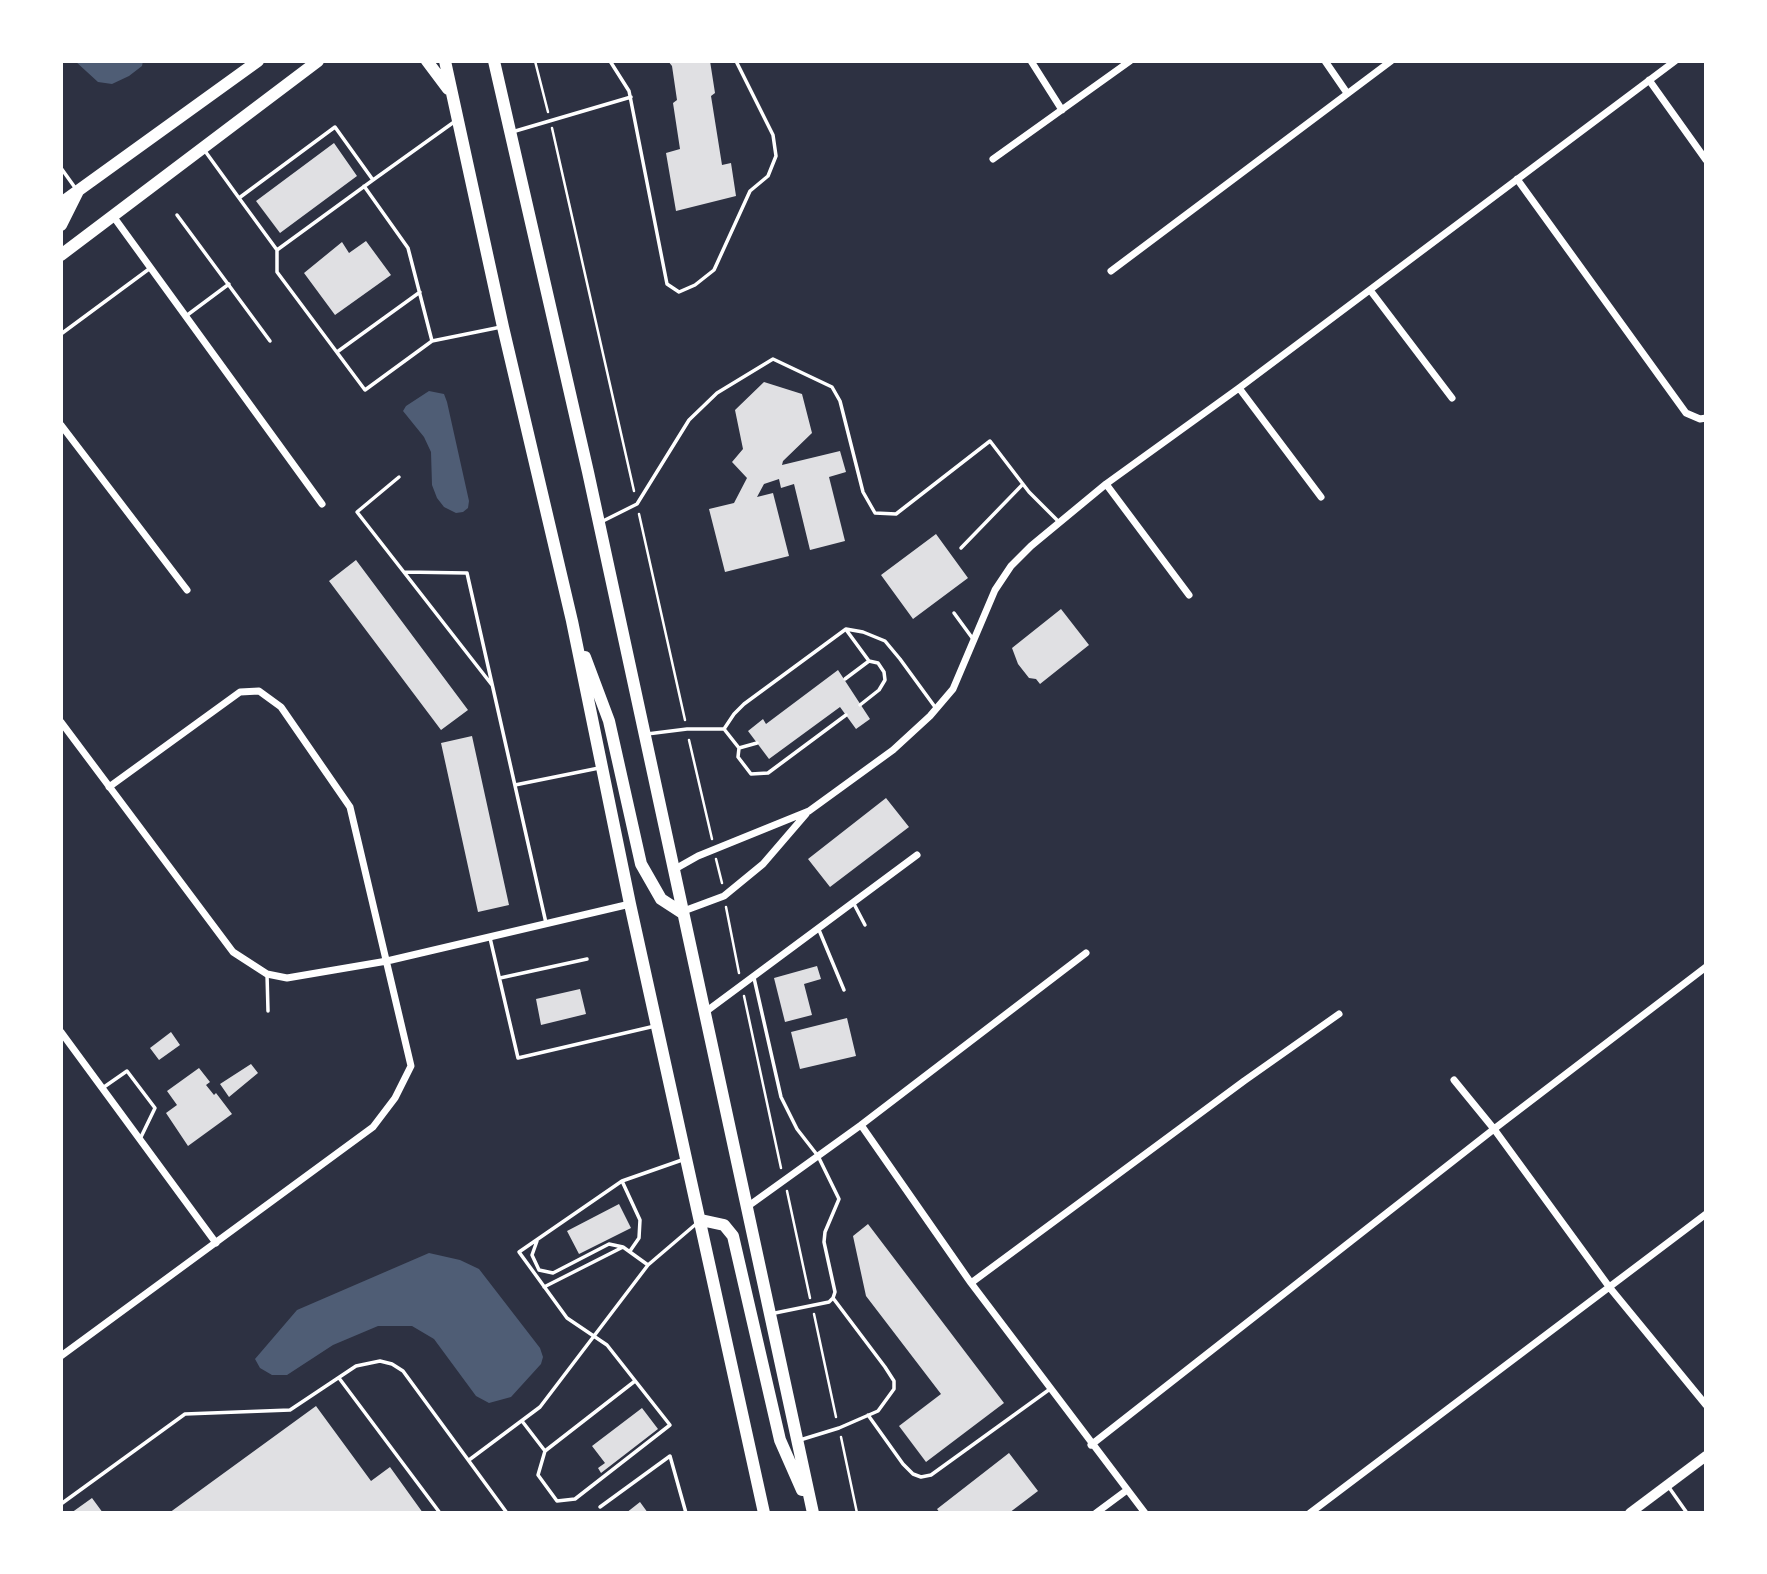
<!DOCTYPE html>
<style>
body{margin:0}
#map{position:relative;width:1767px;height:1574px;overflow:hidden;background:#2d3142;font-family:Inter,sans-serif}
canvas{display:block}
.frame{position:absolute;inset:0;border:63px solid #fff;pointer-events:none}
</style>
<div id="map">
<canvas width="1767" height="1574"></canvas>
<div class="frame"></div>
</div>
<script>
const context = document.querySelector('canvas').getContext('2d');
context.lineJoin = 'round';
function paint(path, color) {
  context.fillStyle = color;
  context.fill(path, 'evenodd');
}
function toPath(rows) {
  const path = new Path2D();
  for (const r of rows) {
    path.moveTo(r[0], r[1]);
    for (let i = 2; i < r.length; i += 2) path.lineTo(r[i], r[i + 1]);
  }
  return path;
}
function trace(path, color, width, dash) {
  context.strokeStyle = color;
  context.lineWidth = width;
  context.lineCap = dash ? 'butt' : 'round';
  context.setLineDash(dash || []);
  context.stroke(path);
}
paint(toPath([
 [75,61,143,61,142,66,129,76,112,84,98,82],
 [429,391,444,394,447,402,469,501,468,508,463,512,456,513,444,507,437,498,432,485,431,452,424,437,403,411,406,406],
 [429,1253,460,1260,479,1269,540,1348,543,1357,541,1364,511,1397,489,1403,476,1396,434,1339,412,1326,378,1326,333,1345,287,1375,272,1375,260,1368,255,1359,297,1310]
]), '#4f5d75');
paint(toPath([
 [668,61,710,61,715,93,711,96,722,165,731,163,736,196,676,211,666,153,680,149,673,103,677,100,672,66],
 [334,143,357,176,280,233,256,201],
 [366,241,391,275,335,315,304,273,342,242,349,253],
 [764,382,802,394,812,433,783,461,782,465,840,451,846,472,829,477,845,541,810,550,794,484,781,488,779,479,764,484,757,497,773,493,789,556,725,572,709,509,734,503,747,478,732,462,743,449,735,410],
 [936,534,968,578,913,619,881,575],
 [356,560,468,710,441,730,329,581],
 [1061,609,1089,645,1040,684,1036,679,1029,678,1018,664,1012,648],
 [838,670,870,719,856,729,840,707,769,759,748,731,763,719,766,724],
 [472,736,509,905,478,912,441,743],
 [886,798,909,827,830,887,808,859],
 [817,966,821,979,804,984,812,1015,785,1022,774,978],
 [580,989,586,1014,541,1025,536,999],
 [847,1018,856,1056,800,1069,791,1032],
 [171,1032,180,1045,159,1060,150,1048],
 [251,1064,258,1073,229,1097,220,1084],
 [199,1068,210,1082,206,1085,214,1095,216,1093,232,1114,188,1146,166,1113,177,1105,167,1091],
 [619,1204,631,1228,579,1254,567,1231],
 [868,1224,1004,1403,926,1462,899,1426,941,1394,866,1296,853,1236],
 [316,1406,371,1481,390,1467,423,1513,169,1513],
 [642,1408,658,1429,601,1473,598,1468,605,1463,592,1446],
 [1009,1453,1038,1491,1009,1513,940,1513,937,1509],
 [92,1498,103,1513,71,1513],
 [640,1502,648,1513,626,1513]
]), '#e0e0e3');
trace(toPath([
 [535,61,548,112],
 [552,128,634,491],
 [639,514,685,720],
 [689,740,712,839],
 [716,859,722,883],
 [726,907,739,973],
 [744,996,781,1168],
 [787,1191,810,1298],
 [814,1314,836,1417],
 [841,1437,857,1513]
]), '#fff', 2.5);
trace(toPath([
 [610,61,629,91,667,284,679,292,695,285,714,270,750,191,768,176,776,156,773,135,736,61],
 [512,132,631,97],
 [205,151,239,198],
 [61,168,76,189],
 [373,180,454,122],
 [364,186,408,248,432,341],
 [177,215,270,341],
 [277,250,373,180,335,127,239,198,277,250,277,272,365,390,432,341,501,327],
 [186,316,229,284],
 [61,334,149,269],
 [337,352,420,292],
 [399,477,357,512,492,685],
 [601,522,637,504,689,420,717,393,773,359,832,387,840,401,863,492,875,513,896,514,990,441,1029,492,1058,521],
 [961,548,1023,484],
 [404,572,467,573,546,923],
 [954,613,973,639],
 [847,631,869,661],
 [845,679,869,661,878,663,884,672,885,680,879,690,860,705],
 [724,729,734,714,744,704,846,629,863,632,885,641,900,659,935,707],
 [724,729,739,748],
 [647,734,687,729,724,729],
 [757,743,739,748,738,757,751,774,768,773,846,715],
 [515,785,599,768],
 [854,904,865,925],
 [819,930,844,990],
 [490,938,518,1058,655,1026],
 [267,974,268,1011],
 [500,978,587,959],
 [754,978,781,1097,797,1129,818,1156,839,1199,825,1232,824,1242,835,1292,833,1298,829,1302,775,1313],
 [104,1087,127,1071,155,1108,141,1137],
 [622,1181,640,1220,639,1238,630,1251],
 [537,1241,532,1255,539,1270,553,1273,609,1244,623,1247],
 [544,1287,623,1247,648,1265],
 [339,1378,440,1513],
 [868,1415,903,1464,913,1474,921,1477,931,1475,1050,1389],
 [522,1421,545,1451,635,1381],
 [800,1440,839,1428,878,1411,894,1389,894,1381,885,1367,833,1298],
 [545,1451,538,1475,557,1501,575,1499,670,1425,607,1345,567,1318,519,1252,622,1181,682,1160],
 [469,1460,540,1407,648,1265,696,1224],
 [1668,1486,1687,1513],
 [61,1504,185,1414,290,1410,356,1366,380,1361,392,1364,403,1371,507,1513],
 [600,1507,670,1456,686,1513]
]), '#fff', 3.5);
trace(toPath([
 [1031,61,1062,110],
 [1325,61,1347,93],
 [1649,80,1706,160],
 [993,159,1130,61],
 [1517,179,1686,413,1700,419,1706,418],
 [113,216,322,504],
 [1111,271,1391,61],
 [1370,290,1452,398],
 [1239,388,1321,497],
 [61,425,187,590],
 [1106,484,1189,595],
 [61,722,233,952,267,974,287,978,387,961,630,904],
 [675,869,698,856,809,811,893,750,930,716,953,689,995,590,1011,566,1031,546,1106,484,1239,388,1675,61],
 [681,912,724,896,763,864,806,814],
 [704,1013,917,855],
 [61,1032,216,1243],
 [1454,1080,1494,1129,1610,1288,1706,1405],
 [861,1125,971,1283,1145,1513],
 [747,1207,861,1125,1086,953],
 [971,1283,1244,1081,1339,1014],
 [61,1356,373,1127,395,1098,411,1066,350,807,281,707,259,691,240,692,109,787],
 [1091,1445,1494,1129,1706,967],
 [1096,1513,1127,1490],
 [1310,1513,1706,1214]
]), '#fff', 7);
trace(toPath([
 [1630,1513,1706,1456]
]), '#fff', 10);
trace(toPath([
 [61,203,258,61],
 [61,225,78,191],
 [61,255,318,61]
]), '#fff', 12);
trace(toPath([
 [427,61,448,89],
 [445,61,503,327,572,621,630,904,764,1513],
 [494,61,588,472,813,1513],
 [585,657,609,721,641,864,661,899,681,912],
 [701,1220,724,1225,733,1236,780,1440,802,1490]
]), '#fff', 12);
</script>
